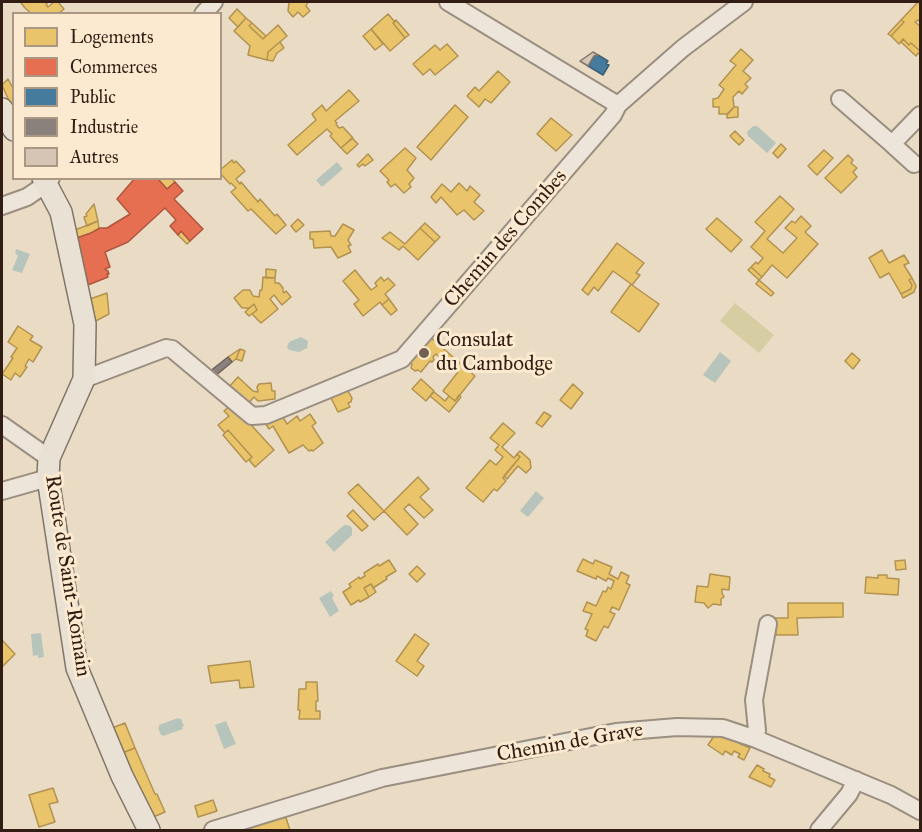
<!DOCTYPE html>
<style>
body{margin:0}
#map{position:relative;width:922px;height:832px;overflow:hidden;background:#eadcc4;font-family:"IM FELL Great Primer",serif}
canvas{display:block}
.frame{position:absolute;inset:0;border:3px solid #311d14;pointer-events:none}
.legend{position:absolute;left:12px;top:12px;width:210px;height:168px;box-sizing:border-box;background:#fbeacf;border:2px solid #aa9884;margin:0;padding:8px 10px;list-style:none;font-size:18px;color:#311d14}
.legend li{display:flex;align-items:center;gap:12px;height:30px}
.legend b{width:30px;border:2px solid #aa9884}
</style>
<div id="map">
<canvas width="922" height="832"></canvas>
<div class="frame"></div>
<ul class="legend">
<li><b style="height:16px;background:#e9c46a"></b>Logements</li>
<li><b style="height:16px;background:#e76f51"></b>Commerces</li>
<li><b style="height:16px;background:#457b9d"></b>Public</li>
<li><b style="height:16px;background:#8a817c"></b>Industrie</li>
<li><b style="height:16px;background:#d6c4b4"></b>Autres</li>
</ul>
</div>
<script>
const context = document.querySelector('canvas').getContext('2d');
context.lineJoin = 'round';
function paint(path, color) {
  context.fillStyle = color;
  context.fill(path, 'evenodd');
}
function toPath(rows) {
  const path = new Path2D();
  for (const r of rows) {
    path.moveTo(r[0], r[1]);
    for (let i = 2; i < r.length; i += 2) path.lineTo(r[i], r[i + 1]);
  }
  return path;
}
function trace(path, color, width, dash) {
  context.strokeStyle = color;
  context.lineWidth = width;
  context.lineCap = dash ? 'butt' : 'round';
  context.setLineDash(dash || []);
  context.stroke(path);
}
function write(font, color, halo, rows, align = 'center') {
  context.font = font + ' "IM FELL Great Primer",serif';
  context.lineWidth = 6;
  context.setLineDash([]);
  context.textBaseline = 'middle';
  context.strokeStyle = halo;
  context.fillStyle = color;
  for (const [text, x, y, turn = 0] of rows) {
    context.save();
    context.translate(x, y);
    context.rotate((+turn || 0) * Math.PI / 180);
    context.textAlign = isNaN(turn) ? turn : align;
    if (halo) context.strokeText(text, 0, 0);
    context.fillText(text, 0, 0);
    context.restore();
  }
}
paint(toPath([
 [735,303,774,335,759,353,720,321]
]), '#d6cda3');
paint(toPath([
 [753,126,757,126,776,143,767,153,748,136,747,132],
 [337,162,343,169,322,187,316,180],
 [16,249,30,254,22,273,12,270,18,256,15,253],
 [301,337,308,341,307,348,299,352,289,350,287,347,289,342],
 [720,352,731,361,715,383,703,375],
 [536,491,544,498,528,517,520,511],
 [346,525,350,526,352,528,352,535,334,552,325,542,343,526],
 [331,591,334,596,332,598,339,611,330,617,319,598],
 [41,633,44,657,38,658,38,655,33,656,31,634],
 [178,718,179,719,181,719,184,726,182,727,183,729,163,736,162,735,161,735,158,728,159,727,159,725],
 [226,721,236,744,224,749,215,725]
]), '#b7c4bb');
const homes = toPath([
 [23,2,49,2,46,4,48,7,54,2,58,2,64,9,58,14,32,14,25,8,21,3,23,2],
 [289,2,308,2,306,6,310,11,303,17,298,12,293,17,288,11,289,2],
 [918,2,920,2,920,22,918,20,915,22,920,26,920,51,911,43,909,45,903,39,899,44,891,36,904,22,901,20,918,2],
 [237,9,246,18,238,27,229,18,237,9],
 [388,14,395,22,393,23,405,38,390,51,371,29,388,14],
 [246,18,252,23,249,26,263,39,278,25,287,36,268,52,267,60,248,55,250,46,234,31,246,18],
 [396,20,409,35,405,38,393,23,396,20],
 [901,20,904,22,891,36,888,34,901,20],
 [252,23,266,36,263,39,249,26,252,23],
 [371,29,383,44,375,50,363,36,371,29],
 [903,39,909,45,911,43,920,51,920,55,918,53,916,56,901,42,903,39],
 [280,42,284,48,277,53,273,61,267,60,268,52,280,42],
 [447,44,458,56,435,75,430,69,423,75,413,64,435,45,440,50,447,44],
 [741,49,753,60,743,71,751,78,745,84,748,87,742,94,739,91,733,97,734,107,728,114,719,114,719,107,713,107,713,99,718,98,724,89,719,85,736,65,730,61,741,49],
 [498,71,510,82,491,103,485,99,479,107,467,96,475,87,479,91,498,71],
 [8,79,14,90,13,110,2,85,8,79],
 [349,90,359,101,335,121,337,123,336,124,339,128,343,127,353,138,341,148,330,136,332,134,327,129,297,155,288,145,316,120,312,114,322,105,326,111,349,90],
 [455,105,468,117,431,160,417,147,455,105],
 [734,107,738,107,738,117,727,118,727,114,734,107],
 [551,118,572,135,556,151,537,134,551,118],
 [735,131,744,140,739,145,730,136,735,131],
 [352,138,358,144,347,154,341,148,352,138],
 [781,144,786,149,778,158,773,153,781,144],
 [405,148,416,158,407,170,414,178,409,184,411,187,404,193,395,184,391,187,387,182,389,180,380,171,405,148],
 [824,150,833,158,817,175,808,166,824,150],
 [368,154,373,160,365,166,363,164,359,167,357,165,368,154],
 [848,155,853,160,851,163,857,168,853,172,857,177,841,193,825,178,848,155],
 [232,160,234,163,236,161,245,171,236,179,240,184,241,182,258,202,260,199,275,216,277,214,286,225,276,234,251,209,248,211,231,192,236,188,231,183,230,184,220,173,220,170,232,160],
 [157,178,171,178,175,182,167,189,157,178],
 [459,183,467,191,470,186,480,195,474,202,484,211,474,220,464,210,457,215,441,197,436,203,431,197,442,184,451,192,459,183],
 [780,196,794,209,767,239,783,253,797,238,785,228,792,221,795,223,801,216,811,226,805,232,818,244,787,278,772,265,762,277,751,267,756,262,758,264,763,258,751,247,765,231,755,222,780,196],
 [94,204,98,221,87,226,84,217,87,216,86,214,94,204],
 [717,218,742,240,731,252,706,229,717,218],
 [298,219,304,225,296,232,291,226,298,219],
 [98,221,99,229,91,233,77,238,75,230,98,221],
 [425,223,440,237,435,242,420,228,425,223],
 [343,224,354,230,348,240,351,245,348,246,351,252,338,258,331,247,314,248,313,239,310,239,310,232,330,231,331,236,335,236,343,224],
 [420,228,435,242,418,260,403,246,399,250,382,238,390,232,405,244,420,228],
 [181,231,190,241,187,244,178,235,181,231],
 [617,243,644,263,636,273,640,275,632,285,659,304,639,332,611,312,631,284,613,271,598,291,594,287,588,295,582,290,617,243],
 [882,250,889,263,904,255,909,263,904,265,912,278,909,280,912,285,911,289,901,294,889,273,880,278,869,258,882,250],
 [751,267,762,277,759,280,748,270,751,267],
 [266,269,276,270,275,278,266,278,266,269],
 [355,270,371,290,377,286,375,283,381,277,384,281,388,278,395,285,385,294,389,299,382,305,380,302,363,316,354,304,359,300,343,281,355,270],
 [263,277,275,278,275,283,279,283,283,288,283,291,284,293,286,291,291,297,282,305,274,295,270,299,278,309,261,323,252,314,257,310,254,304,249,308,242,308,234,298,243,290,250,290,253,296,259,297,260,290,262,290,263,277],
 [912,278,916,286,914,292,903,298,901,294,911,289,912,285,909,280,912,278],
 [759,280,774,293,771,296,756,284,759,280],
 [107,293,109,314,92,323,90,299,107,293],
 [389,299,397,310,391,315,382,305,389,299],
 [254,304,257,310,249,316,245,312,254,304],
 [18,326,33,336,30,340,42,347,33,362,29,359,25,366,27,367,20,377,15,373,11,380,2,374,13,358,11,357,17,348,8,342,18,326],
 [430,337,475,376,455,401,443,391,458,372,436,354,433,357,434,360,432,362,430,361,421,372,418,370,415,371,411,368,412,364,409,362,430,337],
 [240,349,245,351,242,361,236,359,240,349],
 [240,349,236,359,232,362,228,357,240,349],
 [852,353,860,360,853,369,845,361,852,353],
 [238,377,253,391,258,392,257,387,259,384,271,383,272,391,275,391,275,399,258,401,254,397,248,404,228,388,238,377],
 [421,379,434,391,426,401,412,389,421,379],
 [573,384,583,393,571,409,560,400,573,384],
 [344,390,348,391,352,398,351,402,348,403,350,407,338,412,329,394,344,390],
 [434,392,445,401,449,396,455,401,459,395,461,397,449,412,430,396,434,392],
 [231,405,243,416,274,450,255,467,249,460,252,457,228,430,225,433,218,425,229,416,224,411,231,405],
 [544,412,551,416,542,427,536,423,544,412],
 [281,414,287,424,297,416,300,421,310,414,316,423,312,426,323,443,313,451,311,450,309,451,303,445,289,453,273,426,269,429,264,421,281,414],
 [503,423,515,433,502,447,514,458,517,454,520,457,503,478,506,481,497,491,494,489,483,502,466,488,490,460,496,465,503,457,495,450,499,445,490,438,503,423],
 [228,430,252,457,246,462,223,435,228,430],
 [520,451,530,460,531,468,526,473,518,466,507,479,504,476,520,457,517,454,520,451],
 [418,477,429,489,420,497,433,510,424,518,409,504,404,509,418,524,407,535,384,511,418,477],
 [358,484,384,511,374,520,348,493,358,484],
 [353,510,368,526,362,531,347,516,353,510],
 [583,559,593,564,595,560,612,567,609,574,618,579,621,572,629,576,626,583,630,585,619,610,612,607,610,612,615,614,608,628,604,626,596,641,586,636,588,630,585,629,592,614,583,611,587,602,596,606,603,591,606,592,608,587,611,589,614,581,608,578,606,581,597,576,596,579,577,571,583,559],
 [389,560,396,571,386,577,387,579,373,588,371,584,364,588,369,597,360,602,359,600,351,605,343,592,351,587,349,584,359,577,360,579,365,576,364,573,378,564,379,566,389,560],
 [905,560,906,569,896,570,895,561,905,560],
 [417,566,425,574,417,582,409,574,417,566],
 [710,574,730,577,729,590,722,589,722,593,724,597,721,599,721,605,713,604,708,608,704,603,695,602,697,586,708,587,710,574],
 [878,575,887,575,887,578,899,579,898,595,865,593,866,577,878,578,878,575],
 [371,584,376,592,369,597,364,588,371,584],
 [788,603,843,603,843,617,797,618,798,635,776,635,775,618,788,618,788,603],
 [415,634,429,644,417,661,424,666,417,676,396,661,415,634],
 [2,640,15,654,3,666,2,665,2,640],
 [250,661,254,687,240,688,239,680,211,683,208,666,250,661],
 [306,682,317,682,318,701,316,701,316,711,320,711,320,719,299,719,300,710,298,710,299,689,306,689,306,682],
 [125,723,135,748,122,753,112,728,125,723],
 [716,733,750,748,744,760,738,757,740,754,734,751,732,755,725,751,723,755,708,745,716,733],
 [135,748,155,794,157,794,165,812,151,818,122,753,135,748],
 [757,765,764,769,763,771,770,774,769,777,775,780,771,787,749,777,757,765],
 [53,788,58,802,49,804,55,822,39,827,29,795,53,788],
 [213,800,217,811,198,817,195,806,213,800],
 [285,815,290,830,232,830,285,815]
]);
paint(homes, '#e9c46a');
trace(homes, '#b29250', 1.5);
const shops = toPath([
 [135,178,157,178,167,189,175,182,183,191,174,199,203,229,190,241,181,231,178,235,170,226,176,220,165,208,128,242,105,252,110,267,105,269,106,270,108,271,109,274,107,274,108,277,88,285,77,238,91,233,100,228,107,228,130,214,117,199,135,178]
]);
paint(shops, '#e76f51');
trace(shops, '#b0563f', 1.5);
const public = toPath([
 [598,55,608,61,606,64,609,65,603,75,588,66,594,56,598,55]
]);
paint(public, '#457b9d');
trace(public, '#3f5f74', 1.5);
const industry = toPath([
 [228,357,232,362,214,377,209,372,228,357]
]);
paint(industry, '#8a817c');
trace(industry, '#6f635d', 1.5);
const building = toPath([
 [593,52,598,55,594,56,588,66,580,61,593,52]
]);
paint(building, '#d6c4b4');
trace(building, '#7f7568', 1.5);
const minor = toPath([
 [448,2,618,105],
 [203,14,214,2],
 [840,99,892,144,920,115],
 [892,144,914,164],
 [2,206,27,197,46,184,51,178],
 [84,379,166,348,172,349,252,416,266,415,402,359,613,115,618,105,683,48,744,2],
 [2,425,49,458],
 [2,491,48,478],
 [756,739,757,730,754,700,768,624],
 [213,830,382,778,616,732,677,727,723,728,756,739,891,795,920,811],
 [819,830,849,794,856,780]
]);
const major = toPath([
 [2,109,14,130],
 [43,178,61,212,85,324,84,379,49,458,48,478,77,668,122,776,149,830]
]);
trace(minor, '#998e80', 20);
trace(major, '#7f7568', 24);
trace(minor, '#ede5d9', 16);
trace(major, '#e9e1d3', 21);
for (const [x, y, r, color] of [
 [424,353,6,"#726052"]
]) {
  const dot = new Path2D();
  dot.arc(x, y, r, 0, 2 * Math.PI);
  context.fillStyle = color;
  context.fill(dot);
  trace(dot, '#fbeacf', 2);
}
write('21px', '#311d14', '#fbeacf', [
 ["Chemin des Combes",506,239,-49],
 ["Route de Saint-Romain",67,576,81],
 ["Chemin de Grave",570,743,-10]
]);
write('21px', '#311d14', '#fbeacf', [
 ["Consulat",436,341],
 ["du Cambodge",436,365]
], 'left');
</script>
